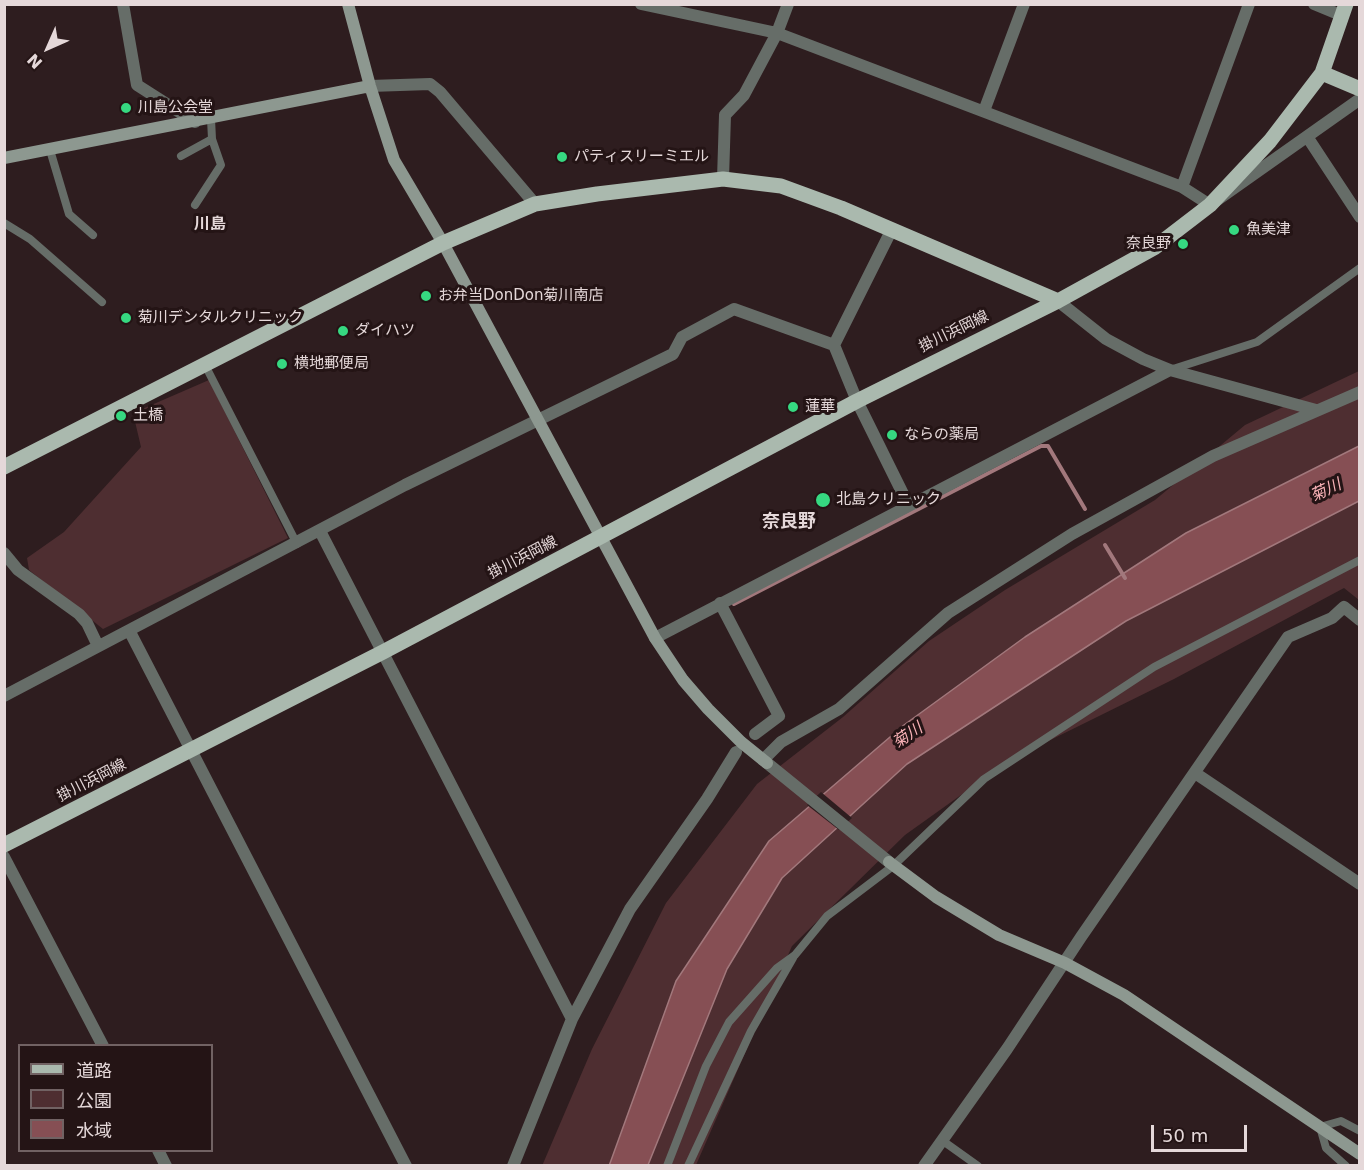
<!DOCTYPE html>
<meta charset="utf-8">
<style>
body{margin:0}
#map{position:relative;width:1364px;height:1170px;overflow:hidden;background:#2e1d1f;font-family:"DejaVu Sans","Noto Sans JP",sans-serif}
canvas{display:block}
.frame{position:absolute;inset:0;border:6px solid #e5d8d9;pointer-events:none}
.legend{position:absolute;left:18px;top:1044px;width:195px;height:108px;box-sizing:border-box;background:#241415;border:2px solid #716263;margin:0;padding:8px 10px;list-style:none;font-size:18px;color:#e5d8d9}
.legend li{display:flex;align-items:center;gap:12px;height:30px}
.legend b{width:30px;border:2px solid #716263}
.north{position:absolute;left:18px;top:18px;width:60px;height:60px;-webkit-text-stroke:4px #241415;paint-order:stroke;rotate:225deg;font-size:16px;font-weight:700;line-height:24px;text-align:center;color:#e5d8d9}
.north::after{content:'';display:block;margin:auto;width:21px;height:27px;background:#e5d8d9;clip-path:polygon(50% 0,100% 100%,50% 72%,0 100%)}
.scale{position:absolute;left:1151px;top:1125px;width:96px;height:27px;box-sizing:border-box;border:3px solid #e5d8d9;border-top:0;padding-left:8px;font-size:18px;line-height:21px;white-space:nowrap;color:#e5d8d9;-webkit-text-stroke:4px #241415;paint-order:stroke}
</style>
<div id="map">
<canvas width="1364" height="1170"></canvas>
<div class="frame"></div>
<ul class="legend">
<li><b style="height:8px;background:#aab9ae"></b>道路</li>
<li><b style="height:16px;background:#4e2e31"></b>公園</li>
<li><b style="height:16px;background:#864f54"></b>水域</li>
</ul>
<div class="north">N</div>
<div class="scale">50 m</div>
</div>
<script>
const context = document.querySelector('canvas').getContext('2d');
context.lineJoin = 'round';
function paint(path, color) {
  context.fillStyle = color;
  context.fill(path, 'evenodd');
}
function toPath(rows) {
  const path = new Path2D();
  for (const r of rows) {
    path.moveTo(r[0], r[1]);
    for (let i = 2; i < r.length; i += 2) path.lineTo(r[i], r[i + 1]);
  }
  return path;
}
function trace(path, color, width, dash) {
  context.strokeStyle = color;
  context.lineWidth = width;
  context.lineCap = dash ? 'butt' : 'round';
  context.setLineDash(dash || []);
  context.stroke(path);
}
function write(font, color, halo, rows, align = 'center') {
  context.font = font + ' "DejaVu Sans","Noto Sans JP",sans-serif';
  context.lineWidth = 6;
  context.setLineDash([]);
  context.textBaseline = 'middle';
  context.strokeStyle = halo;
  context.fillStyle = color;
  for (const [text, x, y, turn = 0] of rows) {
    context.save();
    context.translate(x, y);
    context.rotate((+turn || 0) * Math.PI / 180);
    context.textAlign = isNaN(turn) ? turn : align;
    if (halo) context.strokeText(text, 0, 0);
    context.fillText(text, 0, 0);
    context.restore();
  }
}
paint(toPath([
 [1359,371,1359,600,1344,588,1174,679,1010,760,905,835,792,946,696,1165,542,1166,592,1049,666,903,757,784,843,717,929,641,1005,590,1155,500,1245,425],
 [209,380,288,538,103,629,29,570,27,558,64,532,141,447,133,413]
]), '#4e2e31');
const water = toPath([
 [1359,446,1359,501,1126,621,907,764,782,878,727,969,648,1165,609,1166,676,981,769,841,904,725,1025,637,1186,533,1359,446]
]);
paint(water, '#864f54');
trace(water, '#a2787c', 1.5);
paint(toPath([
 [821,792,852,818,839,830,807,805]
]), '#2e1d1f');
trace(toPath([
 [1105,545,1125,578],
 [734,604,1041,446,1048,446,1085,509]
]), '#a2787c', 4);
trace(toPath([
 [50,150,69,214,93,235],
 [181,156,212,139],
 [195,205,221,165,212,139,211,119],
 [4,223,30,239,102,302],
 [205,365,297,544],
 [1173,369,1257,342,1360,268],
 [943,1141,978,1166],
 [667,1166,706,1066,729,1022,777,968,795,955,827,916,893,866,984,779,1154,667,1360,560],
 [688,1166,751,1031,793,958],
 [1346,1166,1326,1148,1320,1127,1341,1121,1360,1131]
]), '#666d68', 8);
trace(toPath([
 [123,4,137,85,195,122],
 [641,4,777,33,1182,187,1210,205,1360,99],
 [1314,4,1343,16],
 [370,86,430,84,440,92,535,204],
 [984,111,1024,4],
 [1308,138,1360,217],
 [723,179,725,115,744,95,777,33,788,4],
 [1182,187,1249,4],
 [891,231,834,345,857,401,908,504],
 [1058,301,1106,339,1143,359,1170,370,1316,410],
 [320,531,572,1019],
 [4,553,18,570,79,614,87,623,98,646],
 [720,603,779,716,755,734],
 [130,632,406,1166],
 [655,638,1170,370],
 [4,696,405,485,673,354,682,337,734,309,834,345],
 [763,760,781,742,839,709,948,613,1072,534,1213,456,1360,392],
 [767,763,889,862],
 [1195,773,1360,884],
 [4,857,103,1046],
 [158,1150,166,1166],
 [513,1166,572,1019,630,909,707,799,736,752],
 [924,1166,1007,1049,1081,937,1288,637,1332,618,1344,607,1360,620]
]), '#666d68', 12);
trace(toPath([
 [348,4,370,86,394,160,443,243,655,638,683,680,708,709,741,742,767,763],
 [4,158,370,86],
 [889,862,936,897,999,935,1065,963,1124,995,1360,1154]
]), '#8d9890', 12);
trace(toPath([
 [1322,73,1360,89],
 [4,467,443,243,535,204,597,194,723,179,781,186,841,208,1058,301],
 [4,845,383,652,857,401,1058,301,1154,248,1210,205,1270,141,1322,73,1346,4]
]), '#aab9ae', 15);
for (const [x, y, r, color] of [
 [126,108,6,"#36d881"],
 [562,157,6,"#36d881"],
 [1234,230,6,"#36d881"],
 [1183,244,6,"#36d881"],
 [426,296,6,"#36d881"],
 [126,318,6,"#36d881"],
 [343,331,6,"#36d881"],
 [282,364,6,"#36d881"],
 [793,407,6,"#36d881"],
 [121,416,6,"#36d881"],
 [892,435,6,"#36d881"],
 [823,500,8,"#36d881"]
]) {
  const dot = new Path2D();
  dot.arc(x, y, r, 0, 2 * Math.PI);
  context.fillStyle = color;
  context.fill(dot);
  trace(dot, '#241415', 2);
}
write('15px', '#e5d8d9', '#241415', [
 ["川島公会堂",138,108],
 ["パティスリーミエル",574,157],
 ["魚美津",1246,230],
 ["奈良野",1171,244,"right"],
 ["お弁当DonDon菊川南店",438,296],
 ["菊川デンタルクリニック",138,318],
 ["ダイハツ",355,331],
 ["横地郵便局",294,364],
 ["蓮華",805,407],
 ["土橋",133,416],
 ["ならの薬局",904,435],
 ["北島クリニック",836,500]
], 'left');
write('15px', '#e5d8d9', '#241415', [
 ["掛川浜岡線",954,332,-26],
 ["掛川浜岡線",523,558,-27],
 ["掛川浜岡線",92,781,-27]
]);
write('bold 16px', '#e5d8d9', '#241415', [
 ["川島",210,225]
]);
write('italic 16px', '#f9b2b7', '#241415', [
 ["菊川",1326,491,-25],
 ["菊川",908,736,-34]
]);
write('bold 18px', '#e5d8d9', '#241415', [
 ["奈良野",789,522]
]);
</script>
